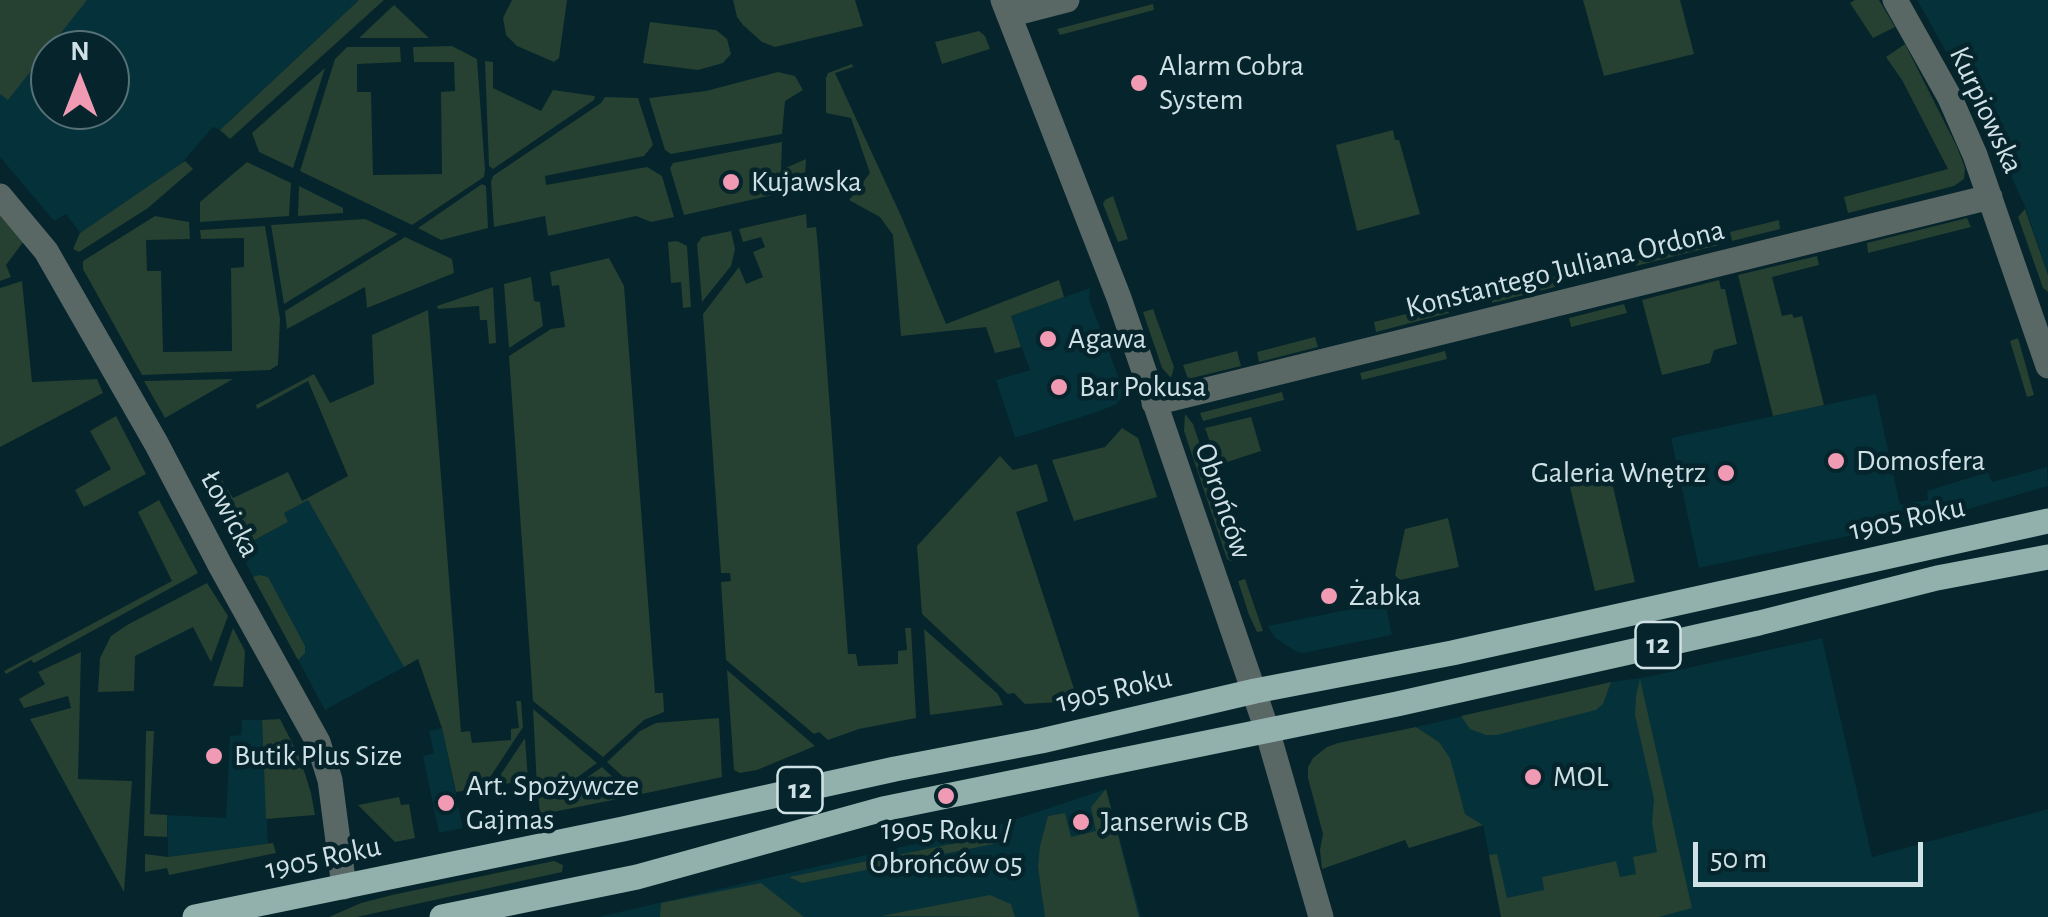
<!DOCTYPE html>
<meta charset="utf-8">
<style>
body{margin:0}
#map{position:relative;width:2048px;height:917px;overflow:hidden;background:#05242b;font-family:"Alegreya Sans",sans-serif}
canvas{display:block}
.north{position:absolute;left:30px;top:30px;width:100px;height:100px;box-sizing:border-box;background:#05242b;border:2px solid #567076;border-radius:50%;rotate:0deg;font-size:28px;font-weight:700;line-height:40px;text-align:center;color:#d0e1e6}
.north::after{content:'';display:block;margin:auto;width:35px;height:45px;background:#f19ab4;clip-path:polygon(50% 0,100% 100%,50% 72%,0 100%)}
.scale{position:absolute;left:1693px;top:842px;width:230px;height:45px;box-sizing:border-box;border:5px solid #d0e1e6;border-top:0;padding-left:12px;font-size:30px;line-height:35px;white-space:nowrap;color:#d0e1e6;-webkit-text-stroke:8px #05242b;paint-order:stroke}
</style>
<div id="map">
<canvas width="2048" height="917"></canvas>
<div class="north">N</div>
<div class="scale">50 m</div>
</div>
<script>
const context = document.querySelector('canvas').getContext('2d');
context.lineJoin = 'round';
function paint(path, color) {
  context.fillStyle = color;
  context.fill(path, 'evenodd');
}
function toPath(rows) {
  const path = new Path2D();
  for (const r of rows) {
    path.moveTo(r[0], r[1]);
    for (let i = 2; i < r.length; i += 2) path.lineTo(r[i], r[i + 1]);
  }
  return path;
}
function trace(path, color, width, dash) {
  context.strokeStyle = color;
  context.lineWidth = width;
  context.lineCap = dash ? 'butt' : 'round';
  context.setLineDash(dash || []);
  context.stroke(path);
}
function write(font, color, halo, rows, align = 'center') {
  context.font = font + ' "Alegreya Sans",sans-serif';
  context.lineWidth = 9;
  context.setLineDash([]);
  context.textBaseline = 'middle';
  context.strokeStyle = halo;
  context.fillStyle = color;
  for (const [text, x, y, turn = 0] of rows) {
    context.save();
    context.translate(x, y);
    context.rotate((+turn || 0) * Math.PI / 180);
    context.textAlign = isNaN(turn) ? turn : align;
    if (halo) context.strokeText(text, 0, 0);
    context.fillText(text, 0, 0);
    context.restore();
  }
}
paint(toPath([
 [0,0,359,0,220,130,213,127,180,165,80,233,66,214,54,221,0,157],
 [50,50,110,50,110,110,50,110],
 [1917,0,2048,0,2048,275,2026,209,2011,176,1976,105],
 [1090,288,1089,299,1123,389,1121,398,1117,404,1100,411,1015,438,996,380,1030,370,1010,316],
 [1876,394,1900,505,1928,500,1927,491,1988,472,1992,482,2047,467,2048,486,1951,514,1699,568,1671,438],
 [308,499,404,667,325,710,238,549,288,522,283,513],
 [1385,602,1392,635,1303,653,1297,652,1275,638,1268,626],
 [1822,638,1872,857,2048,809,2048,917,1501,917,1483,825,1465,814,1439,742,1416,727,1611,682,1647,677],
 [242,720,262,720,268,844,168,857,167,815,226,818,230,736,241,735],
 [442,728,463,828,439,833,423,756,434,753,429,731],
 [1106,789,1141,917,598,917,1001,824]
]), '#04313a');
paint(toPath([
 [0,0,87,0,8,100,0,94],
 [359,0,384,0,230,139,220,130],
 [512,0,567,0,559,58,554,62,517,46,506,35,503,18],
 [733,0,855,0,863,26,775,47,762,42,743,25,737,17],
 [1583,0,1680,0,1694,54,1604,76],
 [1855,0,1879,0,1895,27,1873,38,1850,3],
 [1153,4,1154,10,1060,35,1057,29],
 [394,5,429,38,359,38],
 [650,22,716,30,727,39,731,54,723,63,698,70,643,63],
 [979,31,985,36,990,49,942,64,935,42],
 [1905,44,1957,147,1965,168,1964,179,1954,186,1848,213,1844,197,1948,169,1902,80,1886,57],
 [452,46,477,59,485,170,484,177,412,225,300,171,335,59,347,47,400,47,401,62,357,64,357,92,371,92,373,175,442,174,441,92,455,91,454,62,414,62,413,47],
 [485,61,493,62,493,88,541,111,553,90,595,96,594,100,493,169,489,166],
 [852,64,853,67,835,73,902,218,946,324,1059,280,1064,297,1011,316,1021,347,995,353,986,327,901,336,893,235,880,217,849,200,870,173,851,118,826,113,826,78,828,73],
 [325,68,293,168,259,152,252,133],
 [778,72,795,76,803,90,785,101,782,134,671,154,665,150,649,98,706,91],
 [605,97,638,98,653,145,644,156,545,176,546,185,647,167,662,176,674,217,651,222,636,216,548,236,545,216,494,227,491,182,493,176,601,103],
 [1393,130,1395,140,1399,140,1420,214,1357,231,1336,145],
 [782,142,781,170,806,159,805,180,799,189,684,215,670,168,673,163],
 [185,161,193,169,148,208,79,252,73,249,80,233],
 [247,162,291,183,289,216,200,222,200,202],
 [482,184,486,186,488,228,441,240,418,228],
 [299,186,343,208,343,213,298,216],
 [1113,196,1128,239,1118,242,1103,204,1105,200],
 [2025,209,2048,275,2048,292,2043,288,2018,217],
 [0,212,24,241,6,265,11,277,0,281],
 [806,214,807,228,816,227,818,247,848,654,856,654,858,666,898,664,898,651,907,650,905,628,911,628,916,718,859,729,828,740,819,732,814,734,726,660,721,582,731,581,730,573,721,573,703,314,739,267,746,284,763,277,753,252,765,247,761,237,743,242,739,229],
 [155,216,189,222,190,239,146,240,147,271,161,271,163,352,232,351,231,268,244,267,244,238,201,239,200,230,265,226,280,319,278,365,270,370,142,375,83,269,83,261],
 [1967,218,1971,227,1868,253,1867,243],
 [365,219,398,234,284,304,271,225],
 [1779,220,1780,229,1732,241,1730,232],
 [731,231,735,249,731,266,702,302,697,244,702,237],
 [1716,235,1719,245,1636,266,1635,256],
 [405,237,452,259,454,273,367,308,365,287,287,329,285,311],
 [677,241,687,246,691,307,683,308,681,282,671,283,668,242],
 [1817,256,1819,265,1772,277,1782,316,1792,314,1794,318,1802,316,1824,405,1773,416,1738,275],
 [609,258,624,286,655,693,663,693,664,712,644,720,603,757,533,701,509,356,551,329,565,327,559,285,552,286,550,272],
 [1561,275,1563,285,1492,303,1490,293],
 [531,277,534,301,540,302,543,326,509,348,504,284],
 [1719,280,1721,289,1725,289,1737,344,1714,350,1710,363,1662,375,1642,300],
 [22,281,32,382,97,379,103,393,0,447,0,288],
 [493,287,496,343,489,344,487,320,480,320,479,306,438,309,437,306],
 [1446,304,1449,313,1376,332,1374,322],
 [1624,304,1627,313,1571,327,1569,318],
 [1153,309,1174,367,1171,378,1162,368,1143,312],
 [428,310,461,732,470,731,472,743,511,740,511,729,519,728,516,701,521,701,523,727,483,788,456,792,442,728,418,659,404,667,308,500,284,513,288,522,238,549,206,491,222,480,233,498,288,472,302,501,348,476,308,381,257,409,256,405,314,374,330,403,374,384,372,335],
 [1315,337,1318,347,1259,362,1257,352],
 [2018,338,2034,395,2027,397,2010,341],
 [1237,351,1241,366,1188,379,1183,365],
 [1445,351,1447,359,1362,380,1360,373],
 [233,379,165,418,144,381],
 [1282,392,1284,400,1203,421,1200,413],
 [1185,414,1193,424,1238,558,1231,561,1227,559,1184,431],
 [116,416,146,474,84,507,75,490,111,469,90,431],
 [1251,417,1261,451,1218,465,1205,428],
 [1122,428,1138,438,1157,497,1074,521,1052,460,1105,447],
 [1000,456,1013,470,1037,464,1048,501,1016,512,1078,701,1025,704,1014,693,1008,694,922,614,917,546],
 [1611,478,1635,582,1595,591,1570,487],
 [159,500,198,573,34,663,31,660,6,674,4,671,172,581,138,512],
 [1448,518,1459,567,1400,580,1395,575,1405,529],
 [259,575,268,577,305,646,305,653,298,660,253,577],
 [1245,579,1263,631,1257,632,1249,615,1238,581],
 [207,583,228,616,211,662,193,627,135,656,134,691,98,692,100,658,111,636,127,625],
 [233,628,245,651,243,687,213,686],
 [924,629,998,694,1003,705,930,715],
 [81,652,78,779,132,781,124,892,30,719,71,708,68,696,24,708,19,699,45,684,38,672],
 [727,670,815,746,757,770,740,773,734,770],
 [1640,679,1692,908,1659,917,1501,917,1489,855,1497,854,1507,898,1544,890,1542,877,1616,861,1620,877,1636,874,1633,857,1657,852,1652,823,1654,799,1635,715,1636,696],
 [1611,682,1603,704,1596,710,1497,735,1486,735,1470,729,1461,716],
 [533,709,597,763,575,779,562,784,537,788],
 [719,718,722,777,642,794,607,762,640,731,656,723],
 [280,719,300,758,311,793,315,815,266,819,262,720],
 [1416,727,1439,742,1445,751,1450,758,1465,814,1483,825,1409,848,1405,840,1322,869,1320,850,1323,834,1308,778,1308,767,1313,758,1327,747,1338,743],
 [146,731,154,731,150,814,167,815,167,837,144,836],
 [525,738,528,780,493,786],
 [602,767,633,796,543,814,540,812,538,795,575,786],
 [1106,789,1139,917,1045,917,1038,867,1040,846,1048,816,1065,813,1071,837,1096,831,1091,807],
 [399,797,401,805,409,804,415,838,395,842,358,805],
 [1010,832,998,843,802,883,789,877],
 [273,843,276,853,169,875,167,868,145,872,145,854,168,857],
 [554,861,563,865,562,872,357,917,329,917,361,903,392,895],
 [761,883,804,917,660,917,661,903],
 [990,895,1011,904,1015,917,881,916]
]), '#264031');
trace(toPath([
 [1003,0,1119,298,1267,730,1321,917],
 [1895,0,1950,98,1975,155,2048,366],
 [1009,15,1067,0],
 [0,196,46,251,156,443,221,567,318,742,330,780,344,887],
 [1154,403,1990,197]
]), '#596765', 25);
trace(toPath([
 [195,917,623,829,895,769,1041,741,1255,691,1452,653,2048,521],
 [442,917,637,877,883,809,1397,704,1759,623,1937,578,2048,557]
]), '#92b0ac', 25);
for (const [x, y, r, color] of [
 [1139,83,10,"#f19ab4"],
 [731,182,10,"#f19ab4"],
 [1048,339,10,"#f19ab4"],
 [1059,387,10,"#f19ab4"],
 [1836,461,10,"#f19ab4"],
 [1726,473,10,"#f19ab4"],
 [1329,596,10,"#f19ab4"],
 [214,756,10,"#f19ab4"],
 [1533,777,10,"#f19ab4"],
 [946,796,10,"#f19ab4"],
 [446,803,10,"#f19ab4"],
 [1081,822,10,"#f19ab4"]
]) {
  const dot = new Path2D();
  dot.arc(x, y, r, 0, 2 * Math.PI);
  context.fillStyle = color;
  context.fill(dot);
  trace(dot, '#05242b', 4);
}
for (const [x, y, w] of [
 [1658,645,45],
 [800,790,45]
]) {
  const box = new Path2D();
  box.roundRect(x - w / 2, y - 23, w, 46, 8);
  context.fillStyle = '#05242b';
  context.fill(box);
  trace(box, '#d0e1e6', 2.5);
}
write('bold 28px', '#d0e1e6', null, [
 ["12",1658,645],
 ["12",800,790]
]);
write('30px', '#d0e1e6', '#05242b', [
 ["Alarm Cobra",1159,66],
 ["System",1159,100],
 ["Kujawska",751,182],
 ["Agawa",1068,339],
 ["Bar Pokusa",1079,387],
 ["Domosfera",1856,461],
 ["Galeria Wnętrz",1706,473,"right"],
 ["Żabka",1349,596],
 ["Butik Plus Size",234,756],
 ["MOL",1553,777],
 ["Art. Spożywcze",466,786],
 ["Gajmas",466,820],
 ["Janserwis CB",1101,822],
 ["1905 Roku /",946,830,"center"],
 ["Obrońców 05",946,864,"center"]
], 'left');
write('30px', '#d0e1e6', '#05242b', [
 ["Kurpiowska",1986,110,65],
 ["Konstantego Juliana Ordona",1565,269,-14],
 ["Obrońców",1223,501,71],
 ["Łowicka",230,514,62],
 ["1905 Roku",1907,519,-12],
 ["1905 Roku",1114,690,-13],
 ["1905 Roku",323,858,-12]
]);
</script>
